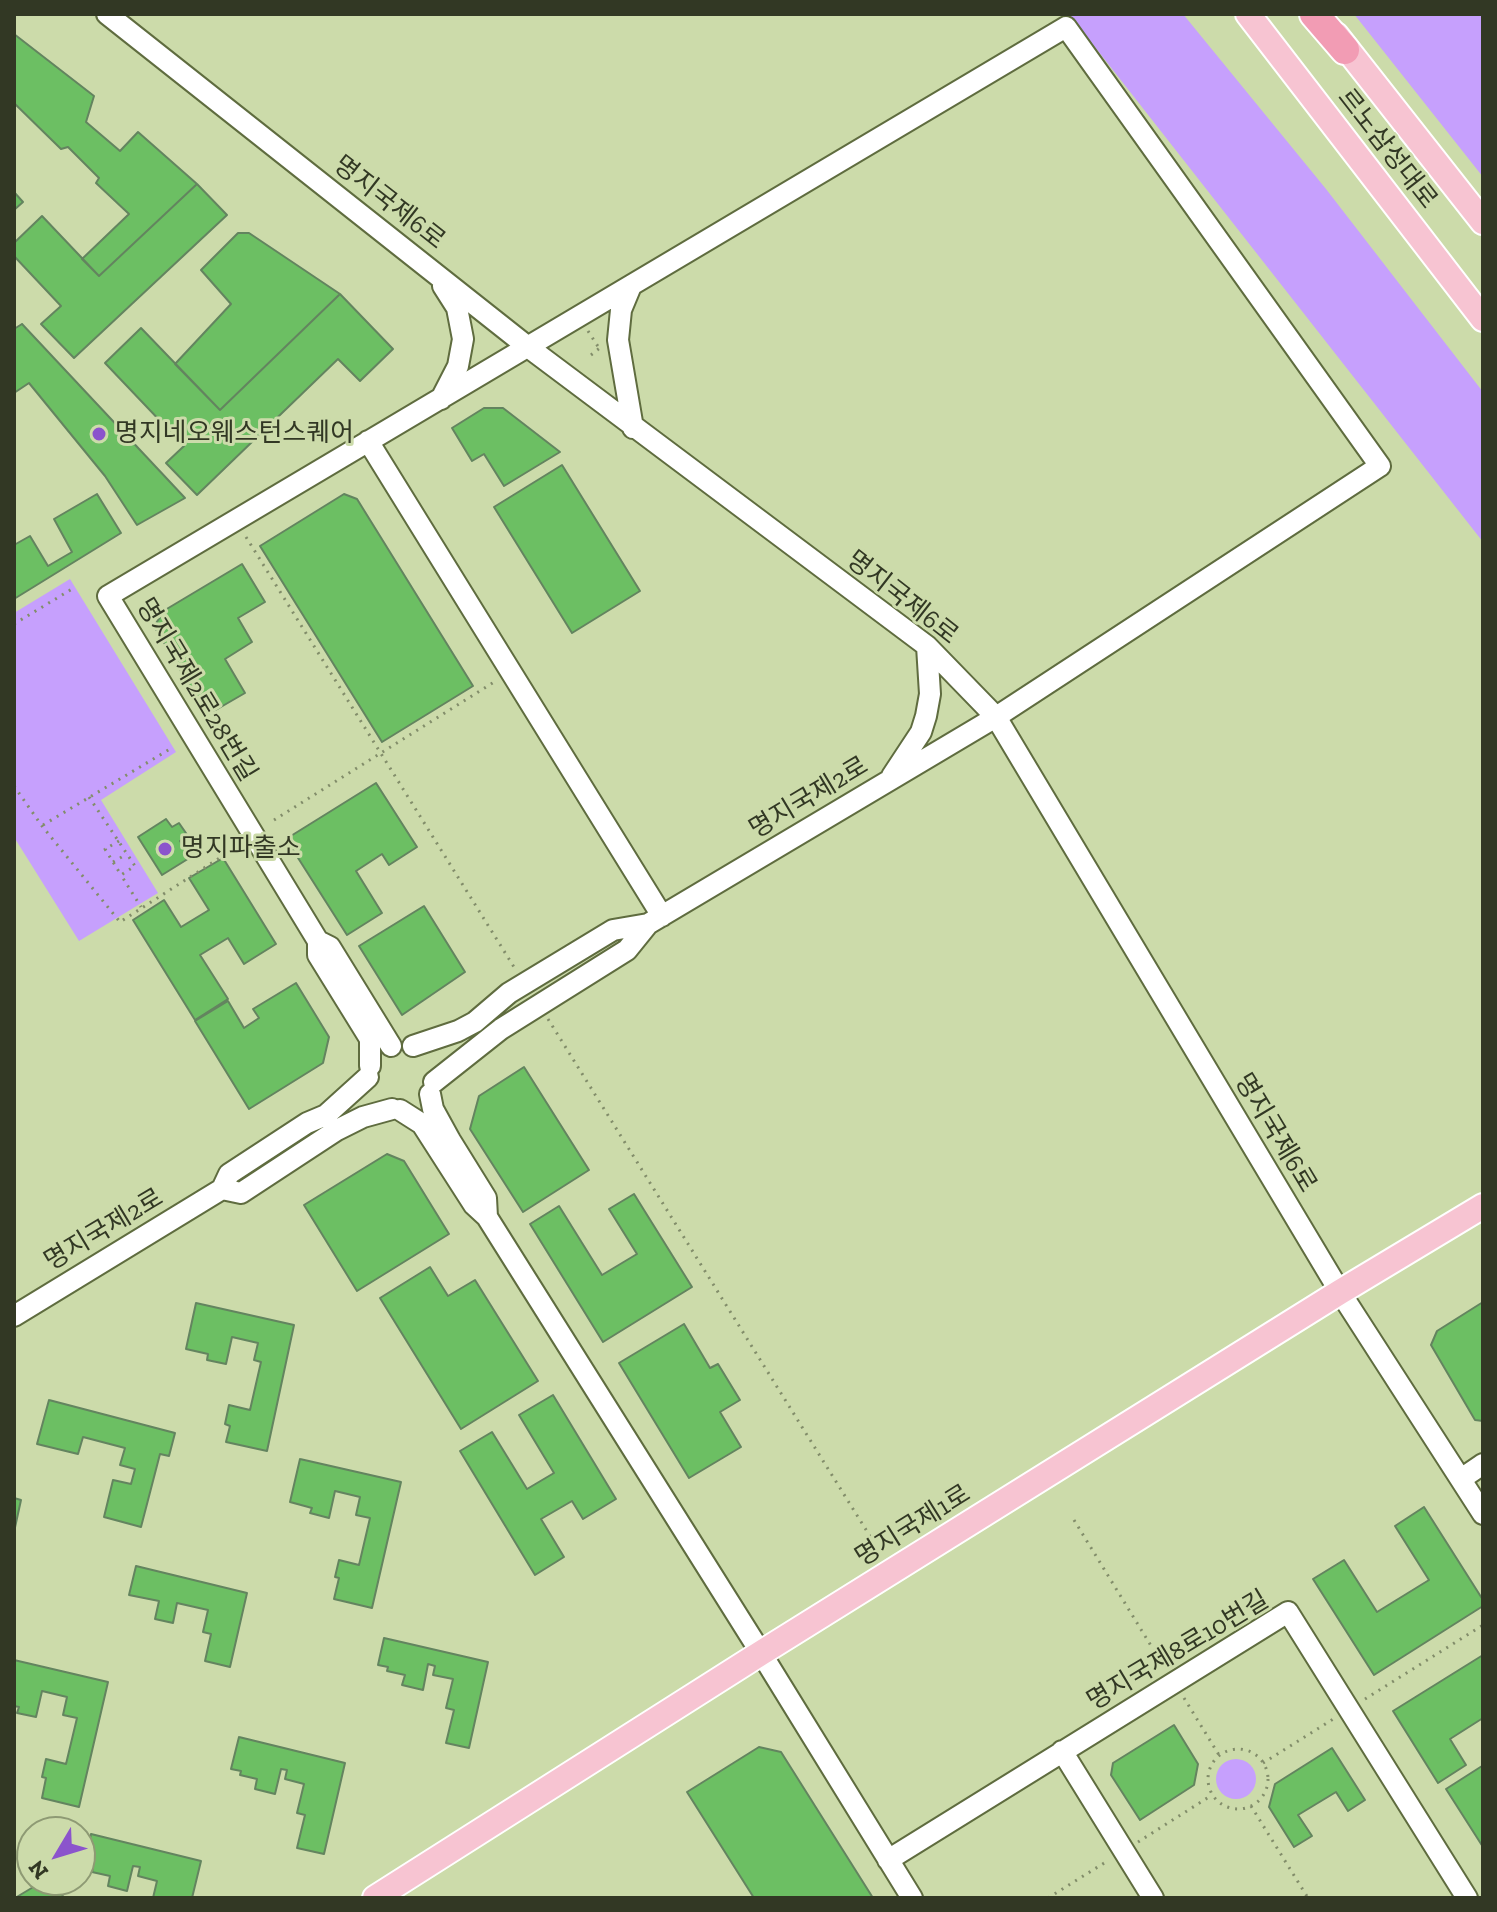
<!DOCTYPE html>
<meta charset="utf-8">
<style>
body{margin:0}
#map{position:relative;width:1497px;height:1912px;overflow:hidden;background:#ccdbaa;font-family:"Zilla Slab",serif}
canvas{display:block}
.frame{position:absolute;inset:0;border:16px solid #323824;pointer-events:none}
.north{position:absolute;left:16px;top:1816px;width:80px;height:80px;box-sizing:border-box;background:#ccdbaa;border:2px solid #8e9a74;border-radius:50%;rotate:232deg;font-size:22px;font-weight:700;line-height:32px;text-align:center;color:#323824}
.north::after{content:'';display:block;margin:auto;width:28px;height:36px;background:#8b54cc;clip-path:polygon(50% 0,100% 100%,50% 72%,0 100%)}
</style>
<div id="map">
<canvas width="1497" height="1912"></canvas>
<div class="frame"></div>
<div class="north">N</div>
</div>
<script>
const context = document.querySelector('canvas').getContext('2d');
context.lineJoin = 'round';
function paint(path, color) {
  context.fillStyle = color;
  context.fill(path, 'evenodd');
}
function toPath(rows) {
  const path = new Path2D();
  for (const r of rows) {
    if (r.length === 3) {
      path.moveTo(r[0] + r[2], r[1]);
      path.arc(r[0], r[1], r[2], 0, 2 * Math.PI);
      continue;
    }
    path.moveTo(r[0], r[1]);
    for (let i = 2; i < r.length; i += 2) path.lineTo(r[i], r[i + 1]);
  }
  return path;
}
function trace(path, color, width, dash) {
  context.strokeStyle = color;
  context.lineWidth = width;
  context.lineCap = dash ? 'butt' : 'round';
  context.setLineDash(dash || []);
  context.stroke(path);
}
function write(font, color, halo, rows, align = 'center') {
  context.font = font + ' "Zilla Slab","Noto Sans KR",serif';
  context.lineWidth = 6;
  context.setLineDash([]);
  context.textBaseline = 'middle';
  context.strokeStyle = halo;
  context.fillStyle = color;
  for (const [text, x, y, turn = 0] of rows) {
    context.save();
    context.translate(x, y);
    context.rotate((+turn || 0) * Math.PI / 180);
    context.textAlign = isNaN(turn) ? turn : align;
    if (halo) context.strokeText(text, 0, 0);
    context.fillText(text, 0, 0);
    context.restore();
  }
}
paint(toPath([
 [1069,14,1183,14,1326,189,1483,392,1483,542],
 [1354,14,1483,14,1483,177],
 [70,579,176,752,101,800,158,893,79,941,14,837,14,613],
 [1236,1779,20]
]), '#c6a0fd');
const building = toPath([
 [14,34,94,96,86,122,120,151,138,132,197,184,99,276,82,259,129,214,96,183,99,178,68,147,61,149,14,103,14,34],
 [197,184,227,215,74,358,41,324,61,306,14,256,14,243,42,216,99,276,197,184],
 [14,192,23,202,14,210,14,192],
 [238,233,249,233,340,294,220,410,175,364,231,304,201,270,238,233],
 [340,294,393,349,360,381,338,359,197,495,166,463,184,446,105,363,141,328,220,410,340,294],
 [22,324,185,498,137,525,105,476,29,383,14,393,14,329,22,324],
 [484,408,503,408,560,452,504,486,484,454,472,461,452,428,484,408],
 [562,465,640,591,572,633,494,507,562,465],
 [97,494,121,533,14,599,14,545,30,536,48,566,72,552,54,519,97,494],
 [344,494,357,499,473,686,382,742,260,546,344,494],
 [242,564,265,602,238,618,252,642,225,659,245,693,207,715,154,626,165,610,242,564],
 [376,783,417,847,389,865,382,854,356,871,382,913,347,935,286,839,376,783],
 [166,819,172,827,179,823,188,836,180,841,191,857,162,875,138,837,166,819],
 [223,858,276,944,244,964,228,938,200,955,228,999,195,1020,133,920,164,900,181,927,209,910,189,878,223,858],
 [424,906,465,972,402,1015,359,946,424,906],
 [296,983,329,1037,323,1063,249,1109,195,1021,228,1001,244,1028,259,1018,253,1009,296,983],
 [524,1067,589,1170,523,1212,470,1129,479,1096,524,1067],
 [387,1154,404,1161,449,1234,357,1291,304,1205,387,1154],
 [634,1194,692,1287,603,1342,530,1224,559,1206,602,1275,637,1254,609,1209,634,1194],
 [430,1267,448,1296,475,1280,538,1381,461,1429,380,1298,430,1267],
 [1483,1302,1483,1421,1475,1420,1431,1345,1437,1331,1483,1302],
 [196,1303,294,1325,267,1451,226,1442,230,1426,225,1424,229,1405,250,1410,261,1362,254,1360,258,1343,232,1337,226,1364,207,1360,208,1354,186,1349,196,1303],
 [684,1324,710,1368,718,1364,740,1400,720,1412,741,1447,689,1478,619,1363,684,1324],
 [553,1395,616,1499,583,1519,572,1501,541,1519,564,1557,535,1575,460,1451,492,1432,527,1489,554,1473,519,1415,553,1395],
 [49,1400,175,1433,169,1456,160,1454,141,1527,104,1517,113,1480,131,1484,135,1469,120,1465,125,1448,83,1437,78,1454,37,1444,49,1400],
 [300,1459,401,1482,372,1608,334,1599,339,1578,335,1577,339,1560,359,1565,370,1518,356,1515,360,1497,335,1491,329,1518,310,1513,312,1508,290,1502,300,1459],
 [14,1498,21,1500,14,1532,14,1498],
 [1424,1507,1483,1600,1483,1606,1374,1675,1313,1579,1344,1560,1377,1612,1429,1580,1395,1526,1424,1507],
 [136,1566,247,1593,230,1667,205,1661,211,1634,203,1632,208,1610,177,1603,173,1623,155,1619,159,1601,129,1595,136,1566],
 [384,1638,488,1662,469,1748,446,1743,454,1710,446,1708,453,1679,433,1675,435,1666,428,1664,423,1690,402,1685,405,1675,387,1671,388,1667,378,1665,384,1638],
 [1483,1655,1483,1718,1450,1739,1466,1765,1438,1783,1393,1711,1483,1655],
 [14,1660,108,1682,79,1807,42,1798,46,1778,42,1777,46,1759,66,1764,77,1718,63,1715,67,1697,42,1691,36,1717,17,1713,19,1707,14,1706,14,1660],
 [1174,1725,1198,1764,1194,1785,1140,1820,1111,1775,1113,1763,1174,1725],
 [239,1737,345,1763,324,1854,297,1848,305,1815,297,1813,304,1784,285,1779,287,1770,281,1769,275,1794,255,1789,257,1779,240,1775,241,1771,231,1769,239,1737],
 [759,1747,781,1752,873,1898,754,1898,687,1792,759,1747],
 [1332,1748,1365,1800,1348,1811,1336,1792,1298,1815,1312,1836,1294,1847,1269,1807,1275,1784,1332,1748],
 [1482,1766,1483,1768,1483,1847,1446,1789,1482,1766],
 [91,1834,201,1861,192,1898,153,1898,157,1881,138,1876,140,1867,133,1866,127,1891,108,1886,110,1876,92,1872,93,1868,84,1866,91,1834],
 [45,1880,53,1880,64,1898,15,1898,45,1880]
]);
paint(building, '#6cbf63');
trace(building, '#63845f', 2);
const minor = toPath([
 [107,14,528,347,927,646,996,717,1340,1292,1483,1514],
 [631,286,621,310,618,340,633,428],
 [441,399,458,366,463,339,457,308,443,286],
 [368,441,662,916],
 [892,776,921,732,926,716,930,694,927,646],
 [318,941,108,596,1066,27,1380,466,996,717,648,924],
 [413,1046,458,1031,475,1022,509,993,613,930,648,924,627,950,501,1029,434,1082],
 [370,1066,370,1039,318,955,318,941,330,947,391,1046],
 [368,1077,326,1115,307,1123,229,1174,222,1189,241,1193,337,1130,363,1117,392,1109],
 [400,1110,422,1124,474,1205,487,1217,486,1198,450,1140,433,1109,430,1094],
 [487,1217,761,1653,912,1898],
 [14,1316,222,1189],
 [1461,1479,1483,1464],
 [1062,1751,1153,1898],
 [888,1860,1288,1612,1467,1898]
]);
const major = toPath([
 [1248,14,1483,319],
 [1336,35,1483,222],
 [375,1898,761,1653,1340,1292,1483,1206]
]);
const highway = toPath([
 [1314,14,1345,50]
]);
trace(minor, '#5f6c3f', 24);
trace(major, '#fff', 28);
trace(highway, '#fff', 32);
trace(toPath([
 [588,331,599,348],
 [591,355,601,347],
 [246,537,514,967],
 [14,624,72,589],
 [14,786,42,826,120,922,232,850],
 [89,797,135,866,121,875,141,907],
 [274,820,494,682],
 [43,825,170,749],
 [119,841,105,849,121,875],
 [113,862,127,854],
 [548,1019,873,1541],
 [1074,1520,1164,1667],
 [1184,1698,1219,1755],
 [1365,1699,1483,1625],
 [1238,1779,30],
 [1263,1763,1335,1718],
 [1251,1806,1308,1898],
 [1138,1842,1212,1795],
 [1048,1898,1109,1860]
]), '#828d6a', 3, [2, 6]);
trace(minor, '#fff', 20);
trace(major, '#f7c4d2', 24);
trace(highway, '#f29cb4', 28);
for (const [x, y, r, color] of [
 [99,434,8,"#8b54cc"],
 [165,849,8,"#8b54cc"]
]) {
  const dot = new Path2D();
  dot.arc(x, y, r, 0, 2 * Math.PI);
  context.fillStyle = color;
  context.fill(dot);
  trace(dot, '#ccdbaa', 3);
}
write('26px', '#323824', '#ccdbaa', [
 ["르노삼성대로",1387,149,52],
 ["명지국제6로",389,203,38],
 ["명지국제6로",902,598,38],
 ["명지국제2로28번길",196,690,59],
 ["명지국제2로",809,798,-31],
 ["명지국제6로",1275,1133,59],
 ["명지국제2로",104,1230,-31],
 ["명지국제1로",913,1526,-32],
 ["명지국제8로10번길",1178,1651,-31]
]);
write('26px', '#323824', '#ccdbaa', [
 ["명지네오웨스턴스퀘어",115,434],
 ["명지파출소",181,849]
], 'left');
</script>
